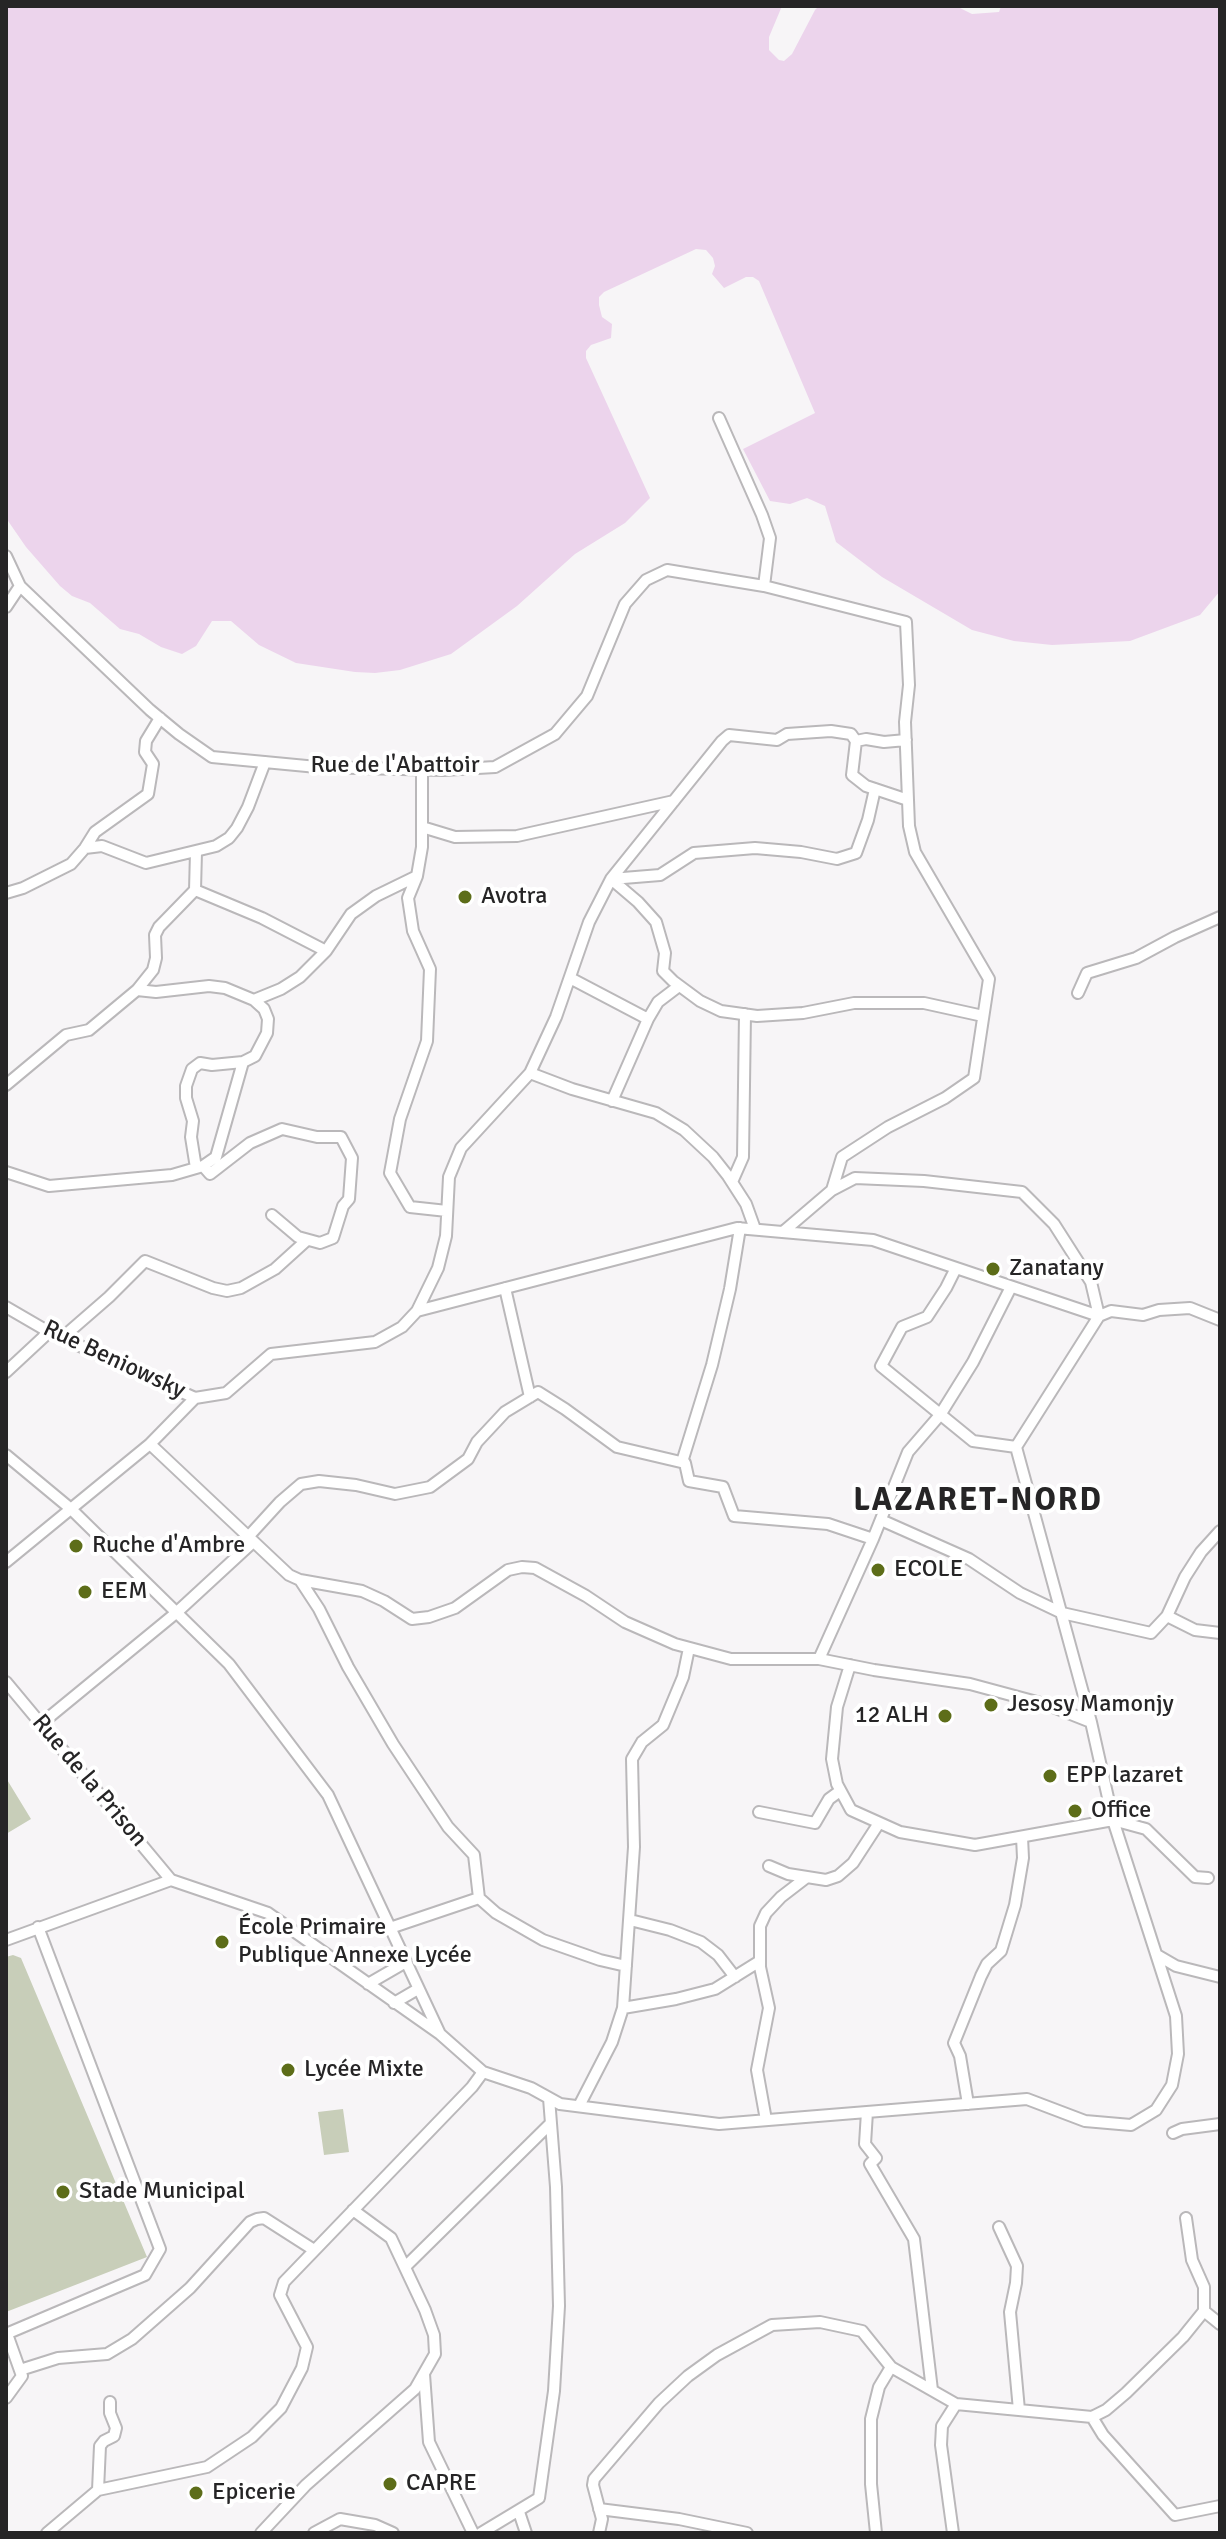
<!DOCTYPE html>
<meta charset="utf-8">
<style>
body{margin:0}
#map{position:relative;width:1226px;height:2539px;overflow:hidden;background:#f7f5f7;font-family:Signika,sans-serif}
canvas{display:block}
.frame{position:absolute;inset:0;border:8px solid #262526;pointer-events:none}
</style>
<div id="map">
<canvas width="1226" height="2539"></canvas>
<div class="frame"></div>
</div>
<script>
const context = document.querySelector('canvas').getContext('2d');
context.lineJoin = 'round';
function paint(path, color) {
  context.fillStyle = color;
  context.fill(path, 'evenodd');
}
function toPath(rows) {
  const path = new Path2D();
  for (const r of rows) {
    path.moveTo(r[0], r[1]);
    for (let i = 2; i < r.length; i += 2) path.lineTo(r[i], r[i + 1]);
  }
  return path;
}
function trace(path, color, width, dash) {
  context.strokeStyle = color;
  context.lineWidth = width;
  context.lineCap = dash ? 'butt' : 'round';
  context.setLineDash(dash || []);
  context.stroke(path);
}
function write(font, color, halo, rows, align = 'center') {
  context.font = font + ' Signika,sans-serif';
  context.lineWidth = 8;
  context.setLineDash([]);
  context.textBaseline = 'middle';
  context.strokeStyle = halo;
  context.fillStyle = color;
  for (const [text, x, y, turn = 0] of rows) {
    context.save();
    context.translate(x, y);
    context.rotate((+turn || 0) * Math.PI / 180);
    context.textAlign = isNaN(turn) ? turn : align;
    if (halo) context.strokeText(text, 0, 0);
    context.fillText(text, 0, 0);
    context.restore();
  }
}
paint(toPath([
 [6,1778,31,1819,6,1834],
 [13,1955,21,1958,147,2257,6,2312,6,1957],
 [343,2109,349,2152,324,2155,318,2112]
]), '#c8ceb9');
paint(toPath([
 [6,6,782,6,769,37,769,50,779,60,784,61,792,54,815,10,819,6,956,6,972,14,999,12,1001,6,1220,6,1220,591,1200,615,1130,641,1052,645,1014,641,972,630,882,577,836,542,825,506,807,498,790,504,770,501,743,449,815,413,759,281,753,277,746,277,724,288,712,274,715,266,713,258,706,250,696,249,604,292,599,297,599,305,602,317,612,324,611,338,591,345,586,351,586,358,650,498,625,523,575,554,517,606,451,654,400,670,375,673,355,672,296,663,259,645,231,621,212,621,196,646,182,654,161,647,139,634,120,629,90,603,72,596,60,586,26,547,6,518]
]), '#ecd4ec');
const minor = toPath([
 [719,418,762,515,770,538,764,586],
 [6,556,20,586,150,710,179,734,212,757,317,767,443,770,495,767,555,734,587,696,625,604,646,580,667,570,764,586,906,622,909,685,905,722,909,826,915,852,989,979,974,1078,945,1098,888,1127,842,1157,832,1190],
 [6,607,20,586],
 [856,741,852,775,866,786,908,800],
 [422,768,422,847,417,876,408,898,413,931,430,969,427,1041,400,1119,390,1173,410,1207,447,1211],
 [422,827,455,837,517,836,674,801],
 [85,848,102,846,146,863,216,846,229,838,237,828,248,807,265,762],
 [611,879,638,902,656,922,665,953,663,971,673,981,700,1001,721,1011,757,1016,803,1013,854,1003,924,1003,983,1016],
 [611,879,660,875,694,853,755,848,801,852,837,859,856,853,868,820,875,789],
 [195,890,196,852],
 [6,893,23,888,71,864,85,848,95,832,148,794,153,764,145,752,146,741,160,718],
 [570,978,648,1019],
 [137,990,156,992,209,986,225,988,254,1000,264,1009,268,1019,267,1033,255,1056,243,1062,212,1065,200,1063,192,1069,186,1086,186,1098,193,1121,191,1137,196,1168],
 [1078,993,1087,973,1136,958,1175,937,1220,917],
 [254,1000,281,989,300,977,326,951],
 [530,1073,572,1089,656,1113,684,1130,713,1157,728,1176,746,1204,755,1229],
 [6,1085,66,1035,89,1030,137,990,153,970,156,958,155,935,159,927,195,890,262,918,326,951,351,914,376,896,417,876],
 [612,1101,648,1019,658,1002,679,986],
 [203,1166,210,1174,250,1143,282,1129,317,1137,341,1137,352,1158,349,1199,343,1206,333,1238,320,1243,298,1237,272,1215],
 [6,1172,49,1186,172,1175,203,1166,216,1157,243,1062],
 [732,1182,743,1157,745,1014],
 [784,1231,832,1190,855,1178,924,1181,1022,1192,1054,1224,1091,1282,1099,1316,1111,1311,1143,1315,1159,1310,1190,1308,1220,1320],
 [956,1268,946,1288,927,1317,902,1327,881,1366,973,1441,1016,1447],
 [505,1288,530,1397],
 [6,1307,49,1332,195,1398,226,1393,271,1354,375,1342,402,1327,417,1311,737,1228,873,1240,1099,1316,1016,1447,1091,1722,1113,1820,1176,2016,1178,2054,1172,2085,1156,2110,1131,2125,1085,2121,1027,2099,719,2124,560,2104,531,2088,483,2072,440,2034,268,1913,171,1880],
 [417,1311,438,1268,446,1236,449,1177,461,1148,530,1073,556,1017,589,922,611,879,722,741,729,735,777,740,787,734,831,731,851,734,856,741,866,739,884,742,906,740],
 [63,1337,109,1297,145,1261,213,1288,227,1291,241,1288,275,1269,307,1240],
 [6,1372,49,1332],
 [150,1444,289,1575,300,1580,362,1591,384,1601,412,1619,429,1617,455,1608,508,1570,522,1567,535,1568,586,1596,625,1622,675,1644,731,1659,819,1659,874,1670,970,1684,1048,1705,1091,1722],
 [6,1455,71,1509,229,1664,328,1795,440,2034],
 [682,1462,712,1365,730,1289,740,1228],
 [881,1520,969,1559,1020,1593,1062,1613,1151,1633,1167,1616,1195,1630,1220,1633],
 [248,1537,280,1502,301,1484,319,1481,356,1485,395,1494,430,1487,468,1459,477,1442,505,1412,538,1392,565,1409,617,1447,685,1463,689,1481,723,1487,734,1516,828,1524,873,1539],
 [6,1562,150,1444,195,1398],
 [300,1580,319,1609,348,1667,393,1744,448,1827,474,1855,479,1898,390,1928],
 [1167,1616,1185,1577,1201,1552,1220,1531],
 [819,1659,873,1539,908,1452,940,1415,973,1362,1011,1287],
 [850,1665,837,1707,832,1759,837,1784,851,1810,900,1832,975,1845,1113,1820,1146,1829,1195,1877,1208,1878],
 [6,1682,171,1880],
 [42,1723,176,1613,253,1542],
 [759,1812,815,1823,829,1799,840,1791],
 [769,1866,788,1874,826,1880,838,1876,853,1863,879,1823],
 [479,1898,496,1913,543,1940,600,1960,626,1966],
 [630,1920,670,1930,701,1942,718,1955,735,1977],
 [6,1940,171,1880],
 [1157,1955,1176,1966,1220,1977],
 [368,1984,406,1962],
 [394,2003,418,1989],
 [623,2008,676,1999,715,1989,760,1961],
 [968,2104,960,2056,954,2043,981,1976,987,1964,1001,1951,1015,1905,1023,1858,1022,1837],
 [579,2106,612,2042,623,2008,634,1847,632,1759,642,1742,663,1725,683,1677,689,1648],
 [867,2112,865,2144,876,2158,870,2164,914,2239,932,2390],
 [766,2120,757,2070,769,2008,760,1967,760,1926,766,1913,781,1897,807,1877],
 [1173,2133,1182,2129,1220,2124],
 [1186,2218,1192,2260,1204,2287,1204,2311,1220,2324],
 [999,2227,1017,2266,1016,2283,1010,2312,1019,2410],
 [405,2267,551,2123],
 [6,2334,145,2275,160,2249,38,1927],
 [20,2370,58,2358,107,2354,132,2339,190,2288,250,2222,257,2219,264,2218,314,2250],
 [424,2374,429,2442,473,2533],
 [6,2398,22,2376,7,2334],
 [956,2404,1092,2417,1106,2410,1126,2393,1183,2337,1204,2311],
 [1092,2417,1103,2435,1175,2515,1220,2506],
 [98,2490,100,2446,104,2441,114,2436,116,2428,110,2413,110,2402],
 [599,2509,679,2519,747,2533],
 [519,2512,526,2533],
 [47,2533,98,2490,207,2467,252,2437,281,2408,302,2368,307,2347,280,2295,284,2282,472,2087,483,2072],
 [261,2533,306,2485,415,2389,435,2354,434,2335,425,2310,391,2238,353,2210],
 [314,2533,340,2519,375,2525,393,2533],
 [481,2533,539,2498,554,2391,559,2306,556,2187,549,2098],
 [599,2533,602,2519,593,2485,594,2479,659,2403,688,2376,717,2355,772,2325,820,2322,862,2331,891,2367,956,2404,942,2426,941,2445,953,2533],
 [876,2533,871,2484,871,2419,879,2387,891,2367]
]);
trace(minor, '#bab8ba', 14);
trace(minor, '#fff', 10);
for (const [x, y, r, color] of [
 [465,897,8,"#5d6d19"],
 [993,1269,8,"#5d6d19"],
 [76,1546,8,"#5d6d19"],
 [878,1570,8,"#5d6d19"],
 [85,1592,8,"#5d6d19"],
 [991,1705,8,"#5d6d19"],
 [945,1716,8,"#5d6d19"],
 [1050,1776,8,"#5d6d19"],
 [1075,1811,8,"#5d6d19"],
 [222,1942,8,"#5d6d19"],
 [288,2070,8,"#5d6d19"],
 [63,2192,8,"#5d6d19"],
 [390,2484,8,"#5d6d19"],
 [196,2493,8,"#5d6d19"]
]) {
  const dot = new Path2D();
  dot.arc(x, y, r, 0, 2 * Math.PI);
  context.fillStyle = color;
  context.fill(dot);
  trace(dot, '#fff', 3);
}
write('24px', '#262526', '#fff', [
 ["Rue de l'Abattoir",395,766],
 ["Rue Beniowsky",114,1360,25],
 ["Rue de la Prison",89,1781,50]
]);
write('24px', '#262526', '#fff', [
 ["Avotra",481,897],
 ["Zanatany",1009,1269],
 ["Ruche d'Ambre",92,1546],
 ["ECOLE",894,1570],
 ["EEM",101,1592],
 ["Jesosy Mamonjy",1007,1705],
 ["12 ALH",929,1716,"right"],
 ["EPP lazaret",1066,1776],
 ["Office",1091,1811],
 ["École Primaire",238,1928],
 ["Publique Annexe Lycée",238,1956],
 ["Lycée Mixte",304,2070],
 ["Stade Municipal",79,2192],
 ["CAPRE",406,2484],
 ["Epicerie",212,2493]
], 'left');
context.letterSpacing = '2px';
write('bold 32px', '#262526', '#fff', [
 ["LAZARET-NORD",978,1502]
]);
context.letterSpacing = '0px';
</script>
